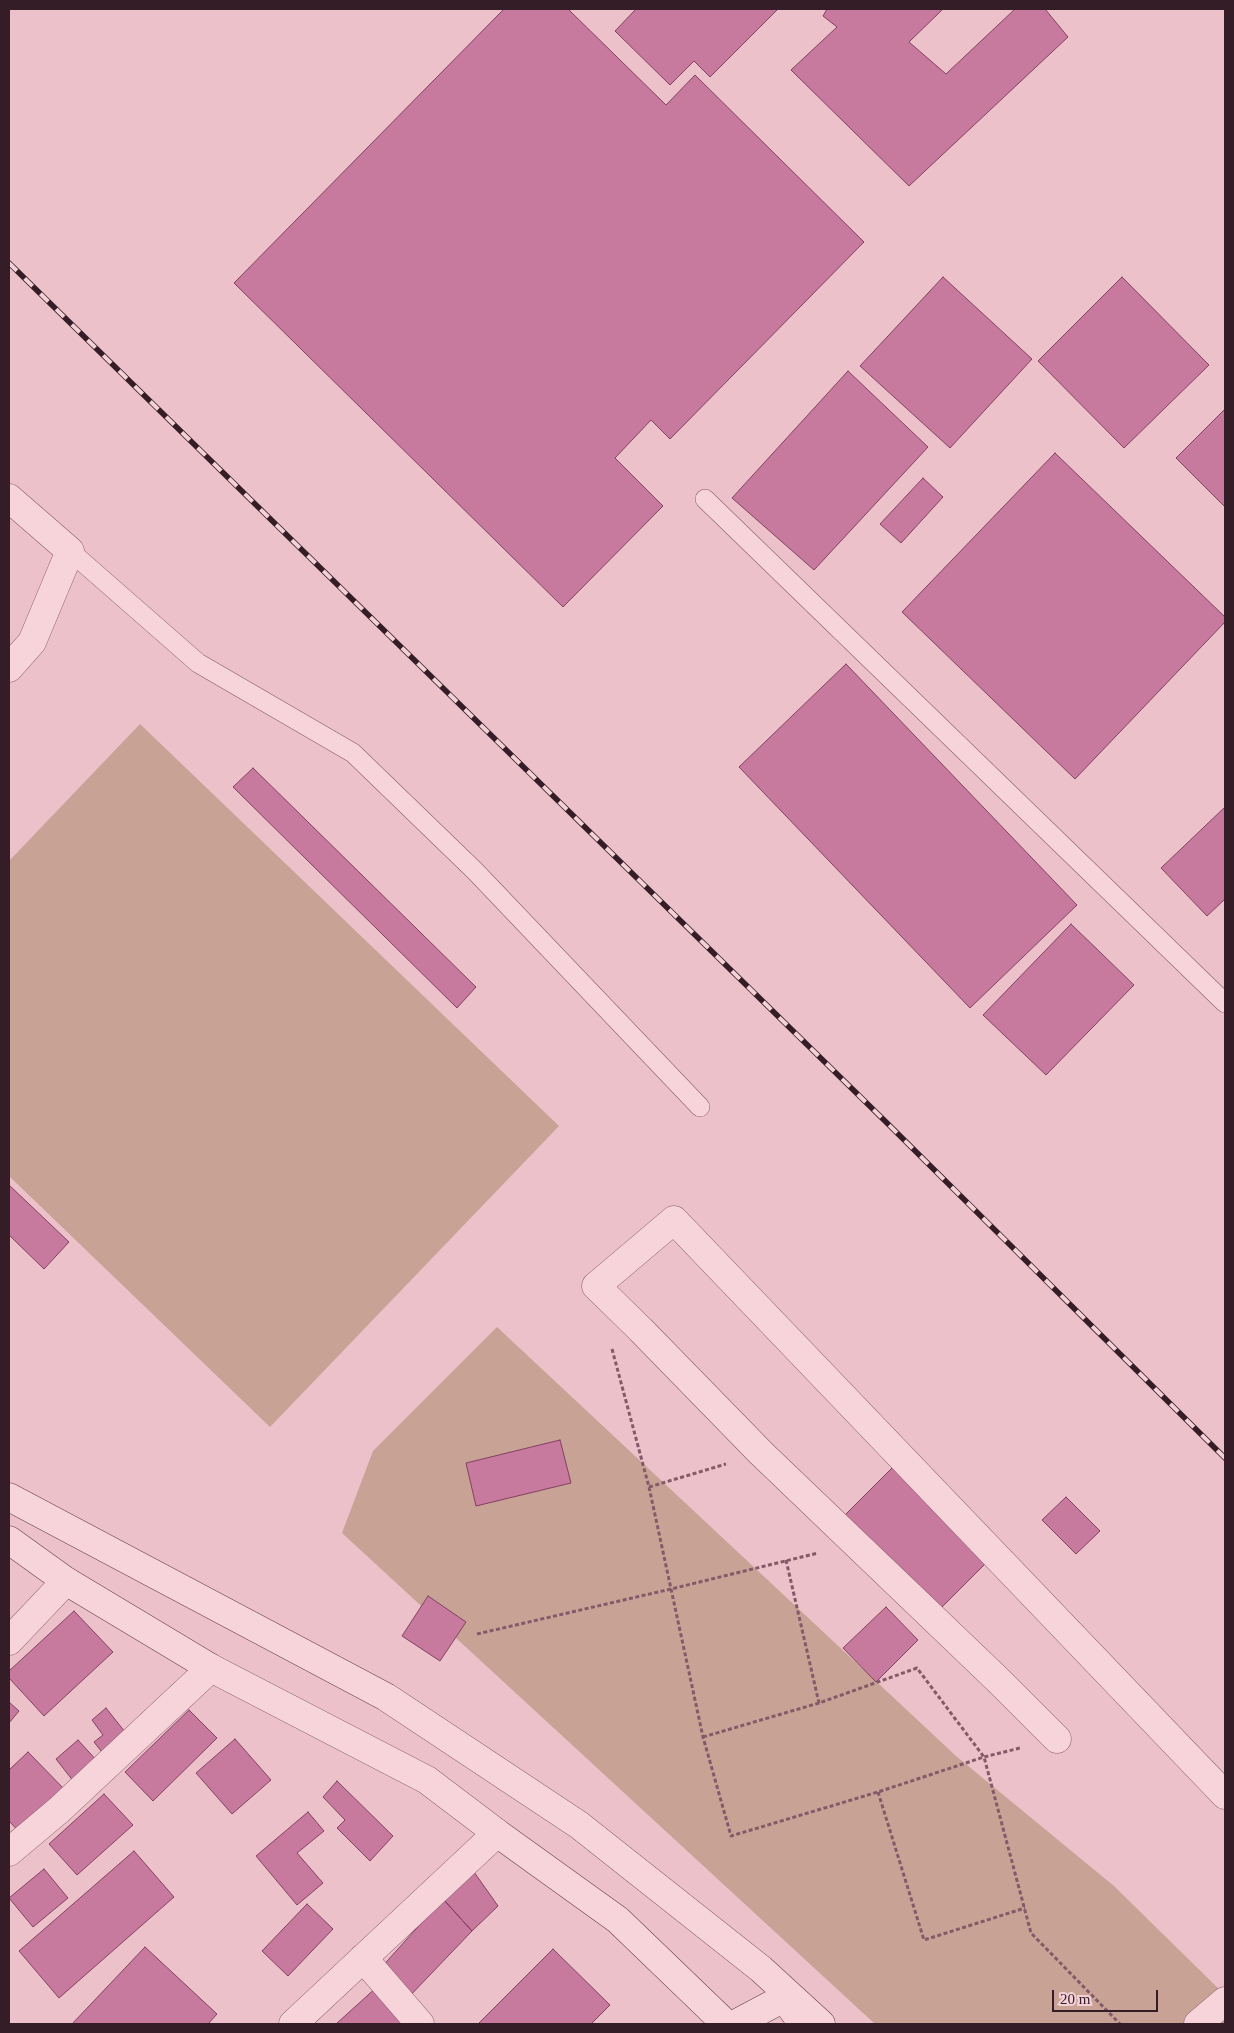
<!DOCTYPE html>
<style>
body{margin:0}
#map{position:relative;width:1234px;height:2033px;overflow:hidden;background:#ecc1c9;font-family:Georgia,serif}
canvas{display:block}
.frame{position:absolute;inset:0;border:10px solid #351d27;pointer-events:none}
.scale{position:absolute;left:1052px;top:1990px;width:106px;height:22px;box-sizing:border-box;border:2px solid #351d27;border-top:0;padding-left:6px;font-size:15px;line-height:18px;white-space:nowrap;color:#351d27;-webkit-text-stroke:4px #f3d1d6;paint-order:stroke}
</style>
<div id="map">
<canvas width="1234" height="2033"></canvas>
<div class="frame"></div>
<div class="scale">20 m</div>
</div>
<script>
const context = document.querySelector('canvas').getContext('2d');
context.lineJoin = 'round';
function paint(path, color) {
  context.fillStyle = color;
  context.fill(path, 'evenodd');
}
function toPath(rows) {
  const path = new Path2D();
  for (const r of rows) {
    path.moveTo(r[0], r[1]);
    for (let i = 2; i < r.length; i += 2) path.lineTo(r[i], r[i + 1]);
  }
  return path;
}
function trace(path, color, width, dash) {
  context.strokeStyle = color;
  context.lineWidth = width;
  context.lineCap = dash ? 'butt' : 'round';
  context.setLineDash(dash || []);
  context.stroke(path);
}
paint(toPath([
 [140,724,559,1126,270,1427,9,1176,9,861],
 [497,1327,956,1756,1114,1886,1225,1995,1225,2024,875,2024,342,1533,373,1451]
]), '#c9a296');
const building = toPath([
 [504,9,568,9,666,105,695,75,864,242,670,439,651,420,615,458,663,506,563,607,234,283,504,9],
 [636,9,778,9,710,77,694,61,670,85,615,31,636,9],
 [827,9,943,9,909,42,946,74,1015,9,1045,9,1068,37,909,186,791,70,837,27,823,16,827,9],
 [943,277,1032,359,950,448,860,366,943,277],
 [1122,277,1209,365,1124,448,1038,361,1122,277],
 [848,371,928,447,814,570,732,498,848,371],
 [1225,409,1225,507,1176,458,1225,409],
 [1055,453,1225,617,1225,622,1075,779,902,612,1055,453],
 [923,478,943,497,901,543,880,524,923,478],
 [846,664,1077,905,970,1008,739,767,846,664],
 [253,768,476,987,457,1008,233,787,253,768],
 [1225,807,1225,899,1207,916,1161,868,1225,807],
 [1071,924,1134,985,1046,1075,983,1015,1071,924],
 [9,1185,69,1242,44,1269,9,1235,9,1185],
 [560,1440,571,1483,476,1506,466,1463,560,1440],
 [893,1467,987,1562,936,1613,842,1518,893,1467],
 [1066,1497,1100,1531,1076,1554,1042,1520,1066,1497],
 [428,1596,466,1622,440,1661,402,1636,428,1596],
 [886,1607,918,1640,876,1682,843,1648,886,1607],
 [74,1611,113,1652,44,1716,9,1678,9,1671,74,1611],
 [9,1702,19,1711,9,1723,9,1702],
 [106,1708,129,1737,105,1756,94,1742,103,1735,92,1720,106,1708],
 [189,1710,217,1738,153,1801,125,1772,189,1710],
 [235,1739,271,1780,232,1814,196,1773,235,1739],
 [78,1740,98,1762,74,1782,56,1759,78,1740],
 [28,1752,67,1792,22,1835,9,1821,9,1770,28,1752],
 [337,1781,393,1836,370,1861,337,1828,345,1820,323,1797,337,1781],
 [104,1794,133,1825,77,1875,49,1844,104,1794],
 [308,1812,324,1831,297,1853,323,1883,297,1905,256,1856,308,1812],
 [134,1851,174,1897,59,1998,19,1951,134,1851],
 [44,1869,68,1898,33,1927,9,1898,44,1869],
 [474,1872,498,1906,472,1931,443,1899,474,1872],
 [443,1899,472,1931,405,2001,379,1970,443,1899],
 [307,1904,333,1929,288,1976,262,1951,307,1904],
 [145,1947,217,2014,208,2024,72,2024,145,1947],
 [553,1949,610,2005,591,2024,478,2024,553,1949],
 [378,1986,409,2018,402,2024,336,2024,378,1986]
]);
paint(building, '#c8799e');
trace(building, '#824160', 1);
const service = toPath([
 [705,499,1225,1003],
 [70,551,198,663,353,753,475,871,700,1107]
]);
const minor = toPath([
 [9,1641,66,1581],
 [1057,1739,999,1681,761,1453,641,1330,596,1286,674,1220,1225,1795],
 [9,1852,59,1810,211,1668],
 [363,1958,420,2024],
 [293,2024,497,1833],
 [1198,2024,1225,2001]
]);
const tertiary = toPath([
 [9,498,70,551,32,642,9,668]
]);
const secondary = toPath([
 [9,1497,386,1697,579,1825,761,1969,821,2024],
 [9,1540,66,1581,211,1668,427,1780,497,1833,618,1920,726,2024],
 [735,2024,784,1998,797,2016]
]);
trace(service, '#845a69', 20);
trace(minor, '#845a69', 29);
trace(tertiary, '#845a69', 29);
trace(secondary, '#663d4d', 29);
trace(toPath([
 [612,1349,649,1487,703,1737,731,1836,878,1792,984,1757,1020,1748],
 [649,1487,726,1464],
 [786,1560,819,1703],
 [477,1634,671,1589,818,1553],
 [703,1737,819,1703,917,1668,984,1757,1031,1933,1120,2024],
 [878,1792,924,1940,1025,1908]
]), '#845a69', 3, [4, 2.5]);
trace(service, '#f7d4da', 19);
trace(minor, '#f7d4da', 28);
trace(tertiary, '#f7d4da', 28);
trace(secondary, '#f7d4da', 28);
const rail = toPath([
 [9,263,885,1121,1225,1458]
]);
trace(rail, '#351d27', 5.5);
trace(rail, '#f3d1d6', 4, [11]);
</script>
